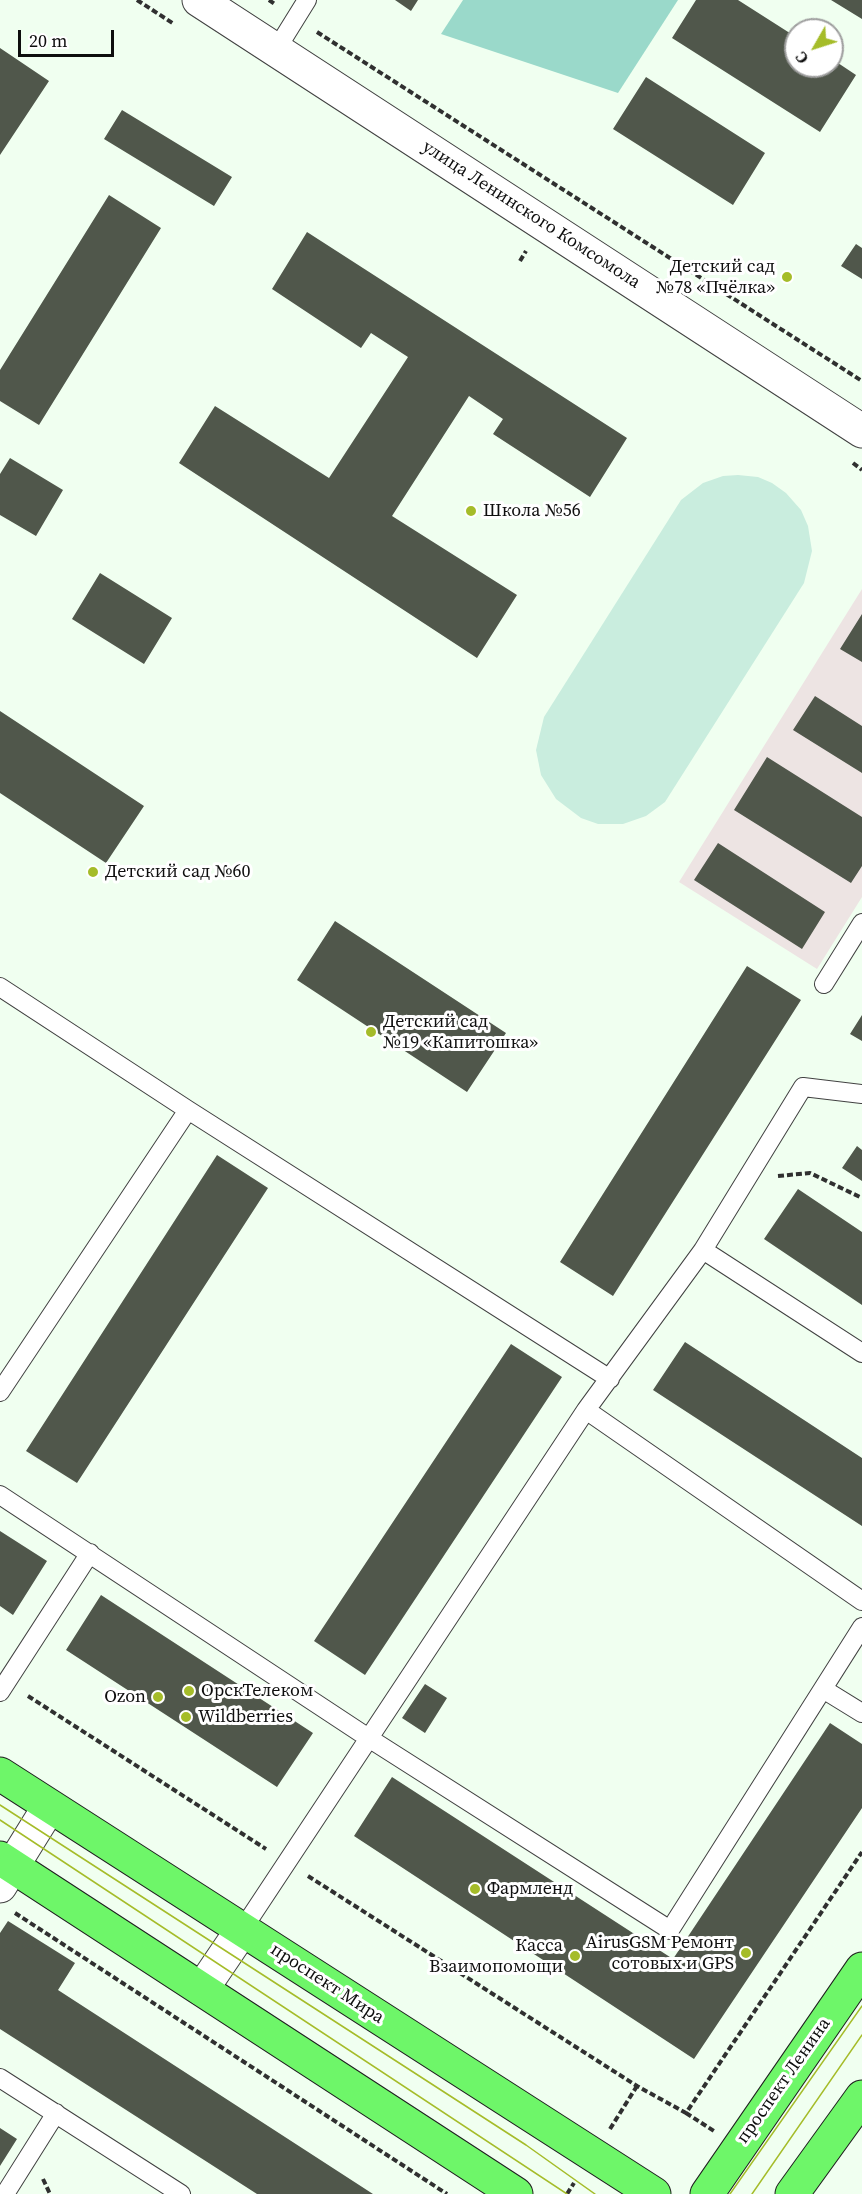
<!DOCTYPE html>
<meta charset="utf-8">
<style>
body{margin:0}
#map{position:relative;width:862px;height:2194px;overflow:hidden;background:#f0fff0;font-family:"Source Serif 4",serif}
canvas{display:block}
.north{position:absolute;left:784px;top:18px;width:60px;height:60px;box-sizing:border-box;background:#fff;border:2px solid #9f9f9f;border-radius:50%;rotate:231deg;font-size:16px;font-weight:700;line-height:24px;text-align:center;color:#0e0e0e}
.north::after{content:'';display:block;margin:auto;width:21px;height:27px;background:#a5bc29;clip-path:polygon(50% 0,100% 100%,50% 72%,0 100%)}
.scale{position:absolute;left:18px;top:30px;width:96px;height:27px;box-sizing:border-box;border:3px solid #0e0e0e;border-top:0;padding-left:8px;font-size:18px;line-height:21px;white-space:nowrap;color:#0e0e0e;-webkit-text-stroke:4px #fff;paint-order:stroke}
</style>
<div id="map">
<canvas width="862" height="2194"></canvas>
<div class="north">С</div>
<div class="scale">20 m</div>
</div>
<script>
const context = document.querySelector('canvas').getContext('2d');
context.lineJoin = 'round';
function paint(path, color) {
  context.fillStyle = color;
  context.fill(path, 'evenodd');
}
function toPath(rows) {
  const path = new Path2D();
  for (const r of rows) {
    path.moveTo(r[0], r[1]);
    for (let i = 2; i < r.length; i += 2) path.lineTo(r[i], r[i + 1]);
  }
  return path;
}
function trace(path, color, width, dash) {
  context.strokeStyle = color;
  context.lineWidth = width;
  context.lineCap = dash ? 'butt' : 'round';
  context.setLineDash(dash || []);
  context.stroke(path);
}
function write(font, color, halo, rows, align = 'center') {
  context.font = font + ' "Source Serif 4",serif';
  context.lineWidth = 6;
  context.setLineDash([]);
  context.textBaseline = 'middle';
  context.strokeStyle = halo;
  context.fillStyle = color;
  for (const [text, x, y, turn = 0] of rows) {
    context.save();
    context.translate(x, y);
    context.rotate((+turn || 0) * Math.PI / 180);
    context.textAlign = isNaN(turn) ? turn : align;
    if (halo) context.strokeText(text, 0, 0);
    context.fillText(text, 0, 0);
    context.restore();
  }
}
paint(toPath([
 [862,589,862,897,817,969,679,882]
]), '#ede4e3');
paint(toPath([
 [463,0,678,0,618,93,441,34]
]), '#9ad9ca');
paint(toPath([
 [738,475,758,477,772,483,786,493,801,510,808,526,812,551,804,583,665,802,646,816,623,824,598,824,581,818,556,799,541,775,536,750,544,717,681,500,703,483,723,476]
]), '#c9edde');
paint(toPath([
 [395,0,418,0,411,11],
 [696,0,738,0,796,37,796,66,832,66,832,59,856,75,820,132,672,38],
 [831,0,862,0,862,19],
 [0,48,49,81,0,155],
 [646,77,765,153,733,205,613,129],
 [122,110,232,177,214,206,104,139],
 [109,195,161,228,39,425,0,401,0,370],
 [307,232,627,438,590,497,493,434,503,419,469,396,392,516,517,595,477,658,179,463,215,406,329,478,408,357,371,333,361,348,272,289],
 [856,244,862,248,862,279,841,266],
 [10,458,63,490,36,536,0,515,0,474],
 [100,573,172,618,144,664,72,619],
 [862,614,862,662,840,649],
 [815,696,862,726,862,773,793,730],
 [0,711,144,806,106,863,0,793],
 [767,757,862,817,862,866,851,883,734,810],
 [718,843,825,912,802,949,694,880],
 [335,921,506,1033,467,1092,297,980],
 [747,966,801,1000,613,1296,560,1262],
 [862,1015,862,1041,850,1034],
 [857,1146,862,1150,862,1181,842,1168],
 [217,1155,268,1188,77,1483,26,1451],
 [798,1189,862,1232,862,1305,764,1239],
 [685,1342,862,1458,862,1526,653,1390],
 [511,1344,562,1377,365,1675,314,1641],
 [0,1531,47,1561,13,1615,0,1606],
 [101,1595,313,1733,277,1787,66,1650],
 [425,1684,447,1698,425,1733,402,1718],
 [830,1723,862,1744,862,1808,694,2059,354,1836,392,1777,673,1959],
 [8,1921,75,1963,58,1990,373,2194,257,2194,0,2029,0,1933],
 [0,2128,17,2139,0,2166]
]), '#50574b');
const service = toPath([
 [276,50,307,0],
 [824,984,862,923],
 [0,987,188,1110,610,1379],
 [703,1250,862,1353],
 [0,1392,188,1110],
 [586,1410,862,1601],
 [0,1495,367,1737,670,1930,862,1627],
 [823,1689,862,1713],
 [0,1692,90,1553],
 [242,1930,586,1410,703,1250,803,1087,862,1094],
 [0,2078,181,2194],
 [5,2194,56,2113]
]);
const minor = toPath([
 [0,1886,49,1807],
 [202,1989,242,1930]
]);
const tertiary = toPath([
 [199,0,862,431]
]);
const primary = toPath([
 [0,1774,654,2194],
 [0,1858,516,2194],
 [707,2194,862,1969],
 [792,2194,862,2097]
]);
trace(service, '#414141', 20);
trace(minor, '#414141', 35);
trace(tertiary, '#414141', 35);
trace(primary, '#1f1f1f', 35);
trace(toPath([
 [137,0,174,24],
 [269,0,276,5],
 [317,32,862,381],
 [520,261,526,251],
 [853,463,862,470],
 [778,1176,810,1173,862,1198],
 [28,1696,266,1849],
 [308,1876,637,2086,686,2113,862,1852],
 [15,1913,447,2194],
 [686,2113,714,2131],
 [610,2129,637,2086],
 [43,2179,50,2194],
 [567,2194,574,2183]
]), '#303030', 4, [6, 3]);
trace(service, '#fff', 18);
trace(minor, '#fff', 33);
trace(tertiary, '#fff', 33);
trace(primary, '#6ef669', 33);
trace(toPath([
 [0,1805,526,2145,595,2194],
 [0,1820,567,2194],
 [730,2194,862,2006],
 [752,2194,862,2035]
]), '#a5bc29', 1.5);
for (const [x, y, r, color] of [
 [787,277,6,"#a5bc29"],
 [471,511,6,"#a5bc29"],
 [93,872,6,"#a5bc29"],
 [371,1032,6,"#a5bc29"],
 [189,1691,6,"#a5bc29"],
 [158,1697,6,"#a5bc29"],
 [186,1717,6,"#a5bc29"],
 [475,1889,6,"#a5bc29"],
 [746,1953,6,"#a5bc29"],
 [575,1956,6,"#a5bc29"]
]) {
  const dot = new Path2D();
  dot.arc(x, y, r, 0, 2 * Math.PI);
  context.fillStyle = color;
  context.fill(dot);
  trace(dot, '#fff', 2);
}
write('18px', '#0e0e0e', '#fff', [
 ["улица Ленинского Комсомола",531,215,33],
 ["проспект Мира",327,1984,33],
 ["проспект Ленина",784,2081,-55]
]);
write('18px', '#0e0e0e', '#fff', [
 ["Детский сад",775,267,"right"],
 ["№78 «Пчёлка»",775,288,"right"],
 ["Школа №56",483,511],
 ["Детский сад №60",105,872],
 ["Детский сад",383,1022],
 ["№19 «Капитошка»",383,1043],
 ["ОрскТелеком",201,1691],
 ["Ozon",146,1697,"right"],
 ["Wildberries",198,1717],
 ["Фармленд",487,1889],
 ["AirusGSM Ремонт",734,1943,"right"],
 ["сотовых и GPS",734,1964,"right"],
 ["Касса",563,1946,"right"],
 ["Взаимопомощи",563,1967,"right"]
], 'left');
</script>
